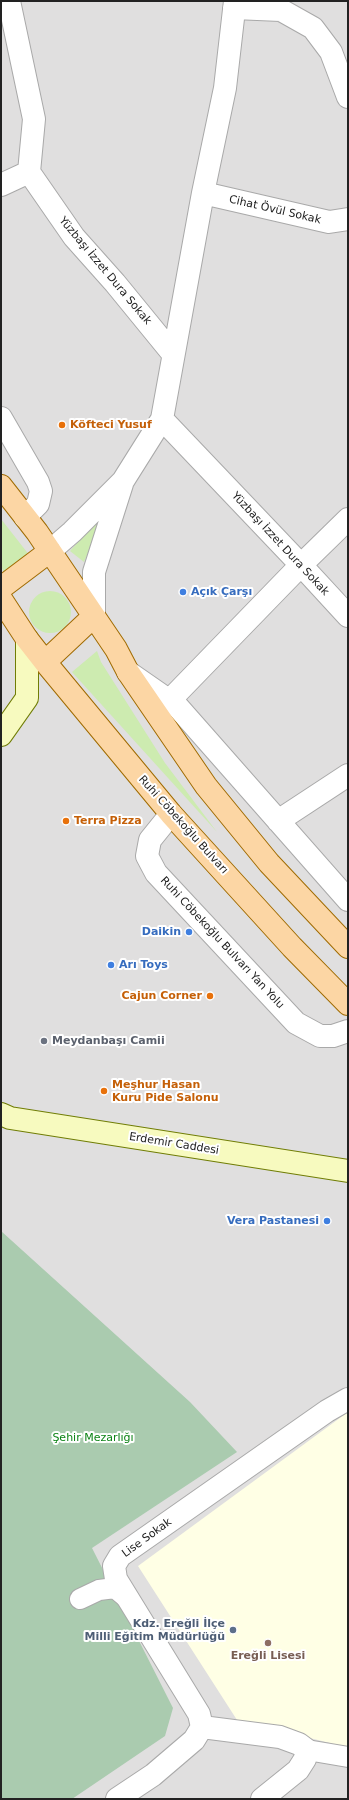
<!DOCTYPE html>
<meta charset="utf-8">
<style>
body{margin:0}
#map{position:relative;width:349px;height:1800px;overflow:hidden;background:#f2efe9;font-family:"DejaVu Sans",sans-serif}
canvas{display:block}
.frame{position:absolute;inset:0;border:2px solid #222;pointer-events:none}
</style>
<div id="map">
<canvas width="349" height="1800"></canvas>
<div class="frame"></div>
</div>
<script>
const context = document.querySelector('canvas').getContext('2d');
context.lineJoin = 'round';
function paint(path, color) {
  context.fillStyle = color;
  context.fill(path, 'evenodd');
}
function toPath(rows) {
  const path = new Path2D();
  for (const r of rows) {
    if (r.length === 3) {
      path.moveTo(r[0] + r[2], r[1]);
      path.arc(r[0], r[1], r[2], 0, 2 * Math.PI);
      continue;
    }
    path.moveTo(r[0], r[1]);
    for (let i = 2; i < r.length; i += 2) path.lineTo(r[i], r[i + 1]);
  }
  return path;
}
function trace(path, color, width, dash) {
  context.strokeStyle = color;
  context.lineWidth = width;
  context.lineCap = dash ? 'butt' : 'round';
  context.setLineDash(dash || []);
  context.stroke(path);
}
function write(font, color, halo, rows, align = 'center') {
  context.font = font + ' "DejaVu Sans",sans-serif';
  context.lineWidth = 4;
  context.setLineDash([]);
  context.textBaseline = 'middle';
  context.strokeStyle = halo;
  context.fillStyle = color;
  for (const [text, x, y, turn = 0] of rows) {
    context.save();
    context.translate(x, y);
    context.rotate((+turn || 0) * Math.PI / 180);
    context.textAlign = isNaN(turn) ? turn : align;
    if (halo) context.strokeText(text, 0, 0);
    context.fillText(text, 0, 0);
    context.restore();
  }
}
paint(toPath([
 [1,1,348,1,348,1799,1,1799]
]), '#e0dfdf');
paint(toPath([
 [348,1412,348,1750,330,1743,237,1720,138,1566]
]), '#ffffe5');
paint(toPath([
 [106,511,84,562,70,551],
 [1,519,30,556,5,575,1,566],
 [50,612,21],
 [97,651,101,662,165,763,217,832,72,672]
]), '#cdebb0');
paint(toPath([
 [1,1231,190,1402,237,1452,92,1548,173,1708,165,1736,72,1799,1,1799]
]), '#aacbaf');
const pedestrian = toPath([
 [80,1599,99,1590,115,1588,127,1598],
 [307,1750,348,1757]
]);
const minor = toPath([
 [9,1,34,119,29,172,74,237,115,283,173,354],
 [234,8,281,10,313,28,331,52,348,97],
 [1,185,29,172],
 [203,193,329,222,348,219],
 [162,419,301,565,348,616],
 [50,551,72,532,123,481,162,419,203,193,225,88,235,1],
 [94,616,94,572,122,484],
 [128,672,177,706,348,900],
 [170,700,301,565,348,519],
 [171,814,150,840,147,856,156,873,296,1023,320,1036,333,1036,348,1031],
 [278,821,348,775],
 [202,1727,280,1737,299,1744,307,1750,305,1759,298,1770,262,1799],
 [117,1799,153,1775,194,1740,202,1727,199,1714,116,1579,114,1566,120,1556,327,1411,348,1399]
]);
const tertiary = toPath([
 [1,418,38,482,41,491,38,504,25,517]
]);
const secondary = toPath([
 [1,735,27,698,27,639],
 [1,1114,10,1118,348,1171]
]);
const primary = toPath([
 [1,486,37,532,116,649,128,672,206,786,269,863,348,947],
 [1,588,50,551],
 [1,599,27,639,45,662,171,814,292,947,348,1004],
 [45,662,94,616]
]);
trace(pedestrian, '#a9a9a9', 22);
trace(minor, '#a9a9a9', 24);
trace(tertiary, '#a9a9a9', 24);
trace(secondary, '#707d05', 24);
trace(primary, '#a06b00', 24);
trace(pedestrian, '#fff', 20);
trace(minor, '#fff', 22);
trace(tertiary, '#fff', 22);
trace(secondary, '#f7fabf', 22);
trace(primary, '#fcd6a4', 22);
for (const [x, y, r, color] of [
 [62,425,4,"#e8710a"],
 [183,592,4,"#3f7fe0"],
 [66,821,4,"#e8710a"],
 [189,932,4,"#3f7fe0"],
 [111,965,4,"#3f7fe0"],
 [210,996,4,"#e8710a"],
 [44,1041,4,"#6b7280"],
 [104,1091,4,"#e8710a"],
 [327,1221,4,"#3f7fe0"],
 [233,1630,4,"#5c6f8a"],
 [268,1643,4,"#8d6e63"]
]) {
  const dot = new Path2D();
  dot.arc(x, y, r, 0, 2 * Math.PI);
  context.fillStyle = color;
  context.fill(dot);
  trace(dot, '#fff', 1.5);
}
write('11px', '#222', '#fff', [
 ["Cihat Övül Sokak",275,210,13],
 ["Yüzbaşı İzzet Dura Sokak",105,271,50],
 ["Yüzbaşı İzzet Dura Sokak",280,544,47],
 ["Ruhi Cöbekoğlu Bulvarı",183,825,48],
 ["Ruhi Cöbekoğlu Bulvarı Yan Yolu",222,943,47],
 ["Erdemir Caddesi",174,1144,9],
 ["Lise Sokak",147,1538,-36]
]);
write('bold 11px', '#c56008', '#fff', [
 ["Köfteci Yusuf",70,425],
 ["Terra Pizza",74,821],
 ["Cajun Corner",202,996,"right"],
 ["Meşhur Hasan",112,1085],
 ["Kuru Pide Salonu",112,1098]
], 'left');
write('bold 11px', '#366cbe', '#fff', [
 ["Açık Çarşı",191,592],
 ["Daikin",181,932,"right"],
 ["Arı Toys",119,965],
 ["Vera Pastanesi",319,1221,"right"]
], 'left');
write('bold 11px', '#5b616d', '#fff', [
 ["Meydanbaşı Camii",52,1041]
], 'left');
write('11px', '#0c8416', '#fff', [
 ["Şehir Mezarlığı",93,1438]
]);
write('bold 11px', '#4e5e75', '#fff', [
 ["Kdz. Ereğli İlçe",225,1624],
 ["Milli Eğitim Müdürlüğü",225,1637]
], 'right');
write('bold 11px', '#785e54', '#fff', [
 ["Ereğli Lisesi",268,1656]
]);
</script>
